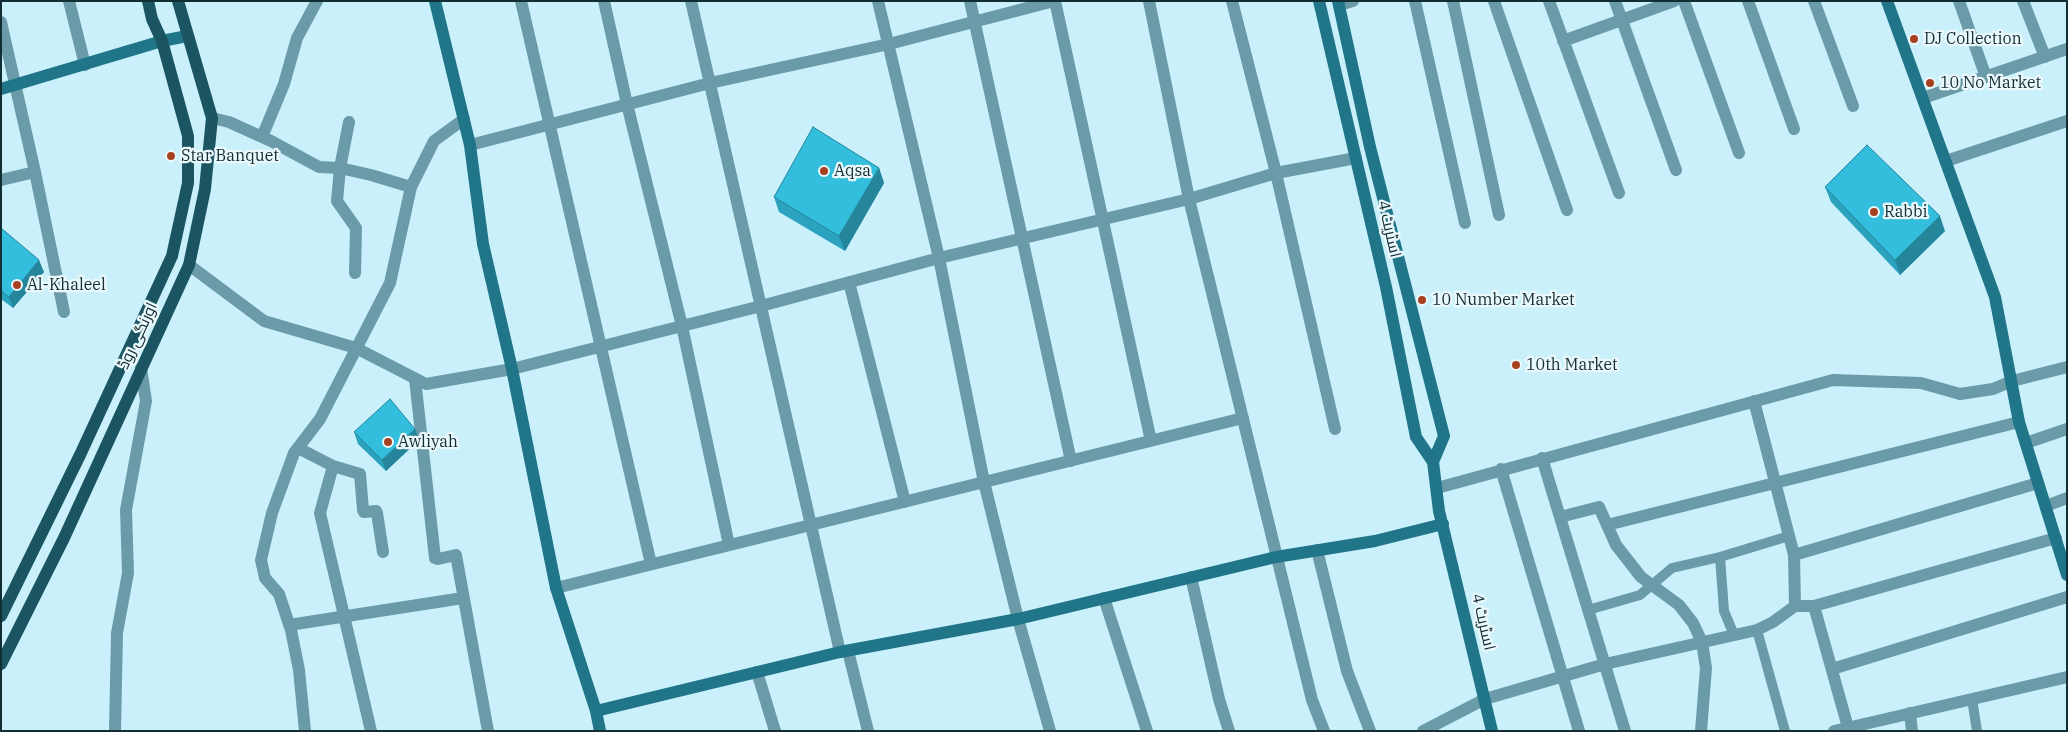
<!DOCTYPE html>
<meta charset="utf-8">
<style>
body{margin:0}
#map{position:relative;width:2068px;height:732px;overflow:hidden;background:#caf1fb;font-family:"IBM Plex Serif",serif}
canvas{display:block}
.frame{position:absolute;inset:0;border:2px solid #122e35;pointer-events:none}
</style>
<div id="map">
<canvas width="2068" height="732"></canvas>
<div class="frame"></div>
</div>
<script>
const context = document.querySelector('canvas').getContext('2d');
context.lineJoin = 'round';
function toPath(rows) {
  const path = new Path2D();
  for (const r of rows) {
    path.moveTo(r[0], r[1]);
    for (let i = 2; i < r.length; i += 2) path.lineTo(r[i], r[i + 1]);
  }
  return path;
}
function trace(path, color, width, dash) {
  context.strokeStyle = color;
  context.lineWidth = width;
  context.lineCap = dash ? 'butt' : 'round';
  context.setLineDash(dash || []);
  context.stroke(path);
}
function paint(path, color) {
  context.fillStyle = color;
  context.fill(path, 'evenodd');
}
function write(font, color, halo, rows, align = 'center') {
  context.font = font + ' "IBM Plex Serif",Cairo,serif';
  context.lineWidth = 4.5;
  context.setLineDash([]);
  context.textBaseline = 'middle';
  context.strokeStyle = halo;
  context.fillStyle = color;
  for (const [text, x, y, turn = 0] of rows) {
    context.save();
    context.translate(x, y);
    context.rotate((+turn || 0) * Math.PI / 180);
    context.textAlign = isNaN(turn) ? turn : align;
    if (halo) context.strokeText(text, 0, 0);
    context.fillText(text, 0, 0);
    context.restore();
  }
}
trace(toPath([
 [1588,610,1640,595,1672,568,1720,557],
 [1757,630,1785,731],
 [1734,635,1724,611,1720,557,1789,536],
 [1972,699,1977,731]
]), '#6b9ba8', 10);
trace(toPath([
 [69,1,85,65],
 [521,1,651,564],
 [604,1,627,104,682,326,729,545],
 [691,1,840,652],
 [878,1,939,258,984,482,1018,619,1050,731],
 [970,1,1071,461],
 [1055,1,1151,441],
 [1149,1,1189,199,1312,700,1324,731],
 [1232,1,1276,173,1335,429],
 [1415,1,1465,223],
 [1453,1,1499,215],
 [1494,1,1567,210],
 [1549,1,1619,193],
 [1615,1,1676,170],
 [1684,1,1739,153],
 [1748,1,1794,129],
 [1814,1,1853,106],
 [1959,1,1986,77],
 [2023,1,2045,57],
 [1339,5,1353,1],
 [1,22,35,172,1,180],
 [1563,41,1674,1],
 [1923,98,2067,49],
 [212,118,229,122,271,141,319,167,340,168,371,175,411,187],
 [349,122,340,168,337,201,356,228,355,273],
 [262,137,284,84,297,38,317,1],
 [470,145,710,83,889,44,1054,1],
 [1946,161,2067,121],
 [35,172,64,312],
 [189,265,264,321,356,348,426,384,512,369,761,306,939,258,1189,199,1276,173,1356,158],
 [849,282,905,502],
 [415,379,435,558,438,559,456,555,488,731],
 [1754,401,1794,555,1795,606],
 [2026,443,2067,429],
 [298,448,333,466,360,474,363,510,364,512,376,511,377,513,383,552],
 [1542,458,1625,731],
 [333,466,320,513,371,731],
 [1501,469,1579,731],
 [1437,488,1833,380,1921,383,1960,394,1993,389,2012,381,2067,367],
 [2046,506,2067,498],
 [1560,517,1599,507,1616,545,1641,577,1679,605,1693,623,1702,642,1706,668,1701,731],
 [1607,525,2019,422],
 [1317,550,1347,671,1370,731],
 [1794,555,2038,483],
 [1191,577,1219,699,1229,731],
 [556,588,1243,418],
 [1104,598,1147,731],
 [1814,606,1849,731],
 [289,625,463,598],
 [848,651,868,731],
 [1832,669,2067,597],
 [757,672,775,731],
 [1910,713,1912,731],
 [115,731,117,633,128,573,126,510,146,401,141,368],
 [305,731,299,670,291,630,279,594,265,578,261,560,272,513,294,453,320,419,390,283,411,187,434,141,464,119],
 [1423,731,1485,699,1605,664,1757,630,1773,622,1795,606,1814,606,2056,538],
 [1834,731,2067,677]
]), '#6b9ba8', 12);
trace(toPath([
 [435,1,470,145,483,244,512,369,556,588,596,711,600,731],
 [1319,1,1386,287,1416,437,1433,462,1439,511,1492,731],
 [1338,1,1370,147,1444,436,1433,462],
 [1887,1,1995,297,2019,422,2067,575],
 [1,89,162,41,187,36],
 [596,711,840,652,1018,619,1276,557,1375,541,1443,524]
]), '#207588', 12);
trace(toPath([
 [1,616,80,455,172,256,188,183,188,136,162,41,152,19,148,1],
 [1,664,64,538,189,265,205,189,212,118,178,1]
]), '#1c5562', 12);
paint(toPath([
 [879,168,884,183,845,251,779,212,774,197],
 [1825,187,1945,231,1900,275,1831,202],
 [1,228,44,272,13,308,1,299],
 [415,429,419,440,386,471,358,444,354,432]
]), '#2ca3be');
paint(toPath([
 [879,168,884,183,845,251,839,236],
 [1940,216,1945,231,1900,275,1895,260],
 [39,260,44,272,13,308,9,297],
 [415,429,419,440,386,471,382,460]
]), '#24859b');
const building = toPath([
 [813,127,879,168,839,236,774,197,813,127],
 [1867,145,1940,216,1895,260,1825,187,1867,145],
 [1,228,39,260,9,297,1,291,1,228],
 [390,399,415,429,382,460,354,432,390,399]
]);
paint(building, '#33bedd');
trace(building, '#24859b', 1);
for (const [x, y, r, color] of [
 [1914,39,5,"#a73f21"],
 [1930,83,5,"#a73f21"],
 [171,156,5,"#a73f21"],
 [824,171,5,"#a73f21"],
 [1874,212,5,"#a73f21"],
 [17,285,5,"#a73f21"],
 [1422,300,5,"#a73f21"],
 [1516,365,5,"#a73f21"],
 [388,442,5,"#a73f21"]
]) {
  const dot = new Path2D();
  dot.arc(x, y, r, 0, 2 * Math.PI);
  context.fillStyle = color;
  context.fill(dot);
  trace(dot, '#ecf9fc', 2);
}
write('16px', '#122e35', '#ecf9fc', [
 ["DJ Collection",1924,39],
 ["10 No Market",1940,83],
 ["Star Banquet",181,156],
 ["Aqsa",834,171],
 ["Rabbi",1884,212],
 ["Al-Khaleel",27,285],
 ["10 Number Market",1432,300],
 ["10th Market",1526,365],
 ["Awliyah",398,442]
], 'left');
write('16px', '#122e35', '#ecf9fc', [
 ["اسٹریٹ 4",1389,229,77],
 ["اورنگی روڈ",138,336,-65],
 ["اسٹریٹ 4",1483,622,77]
]);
</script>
